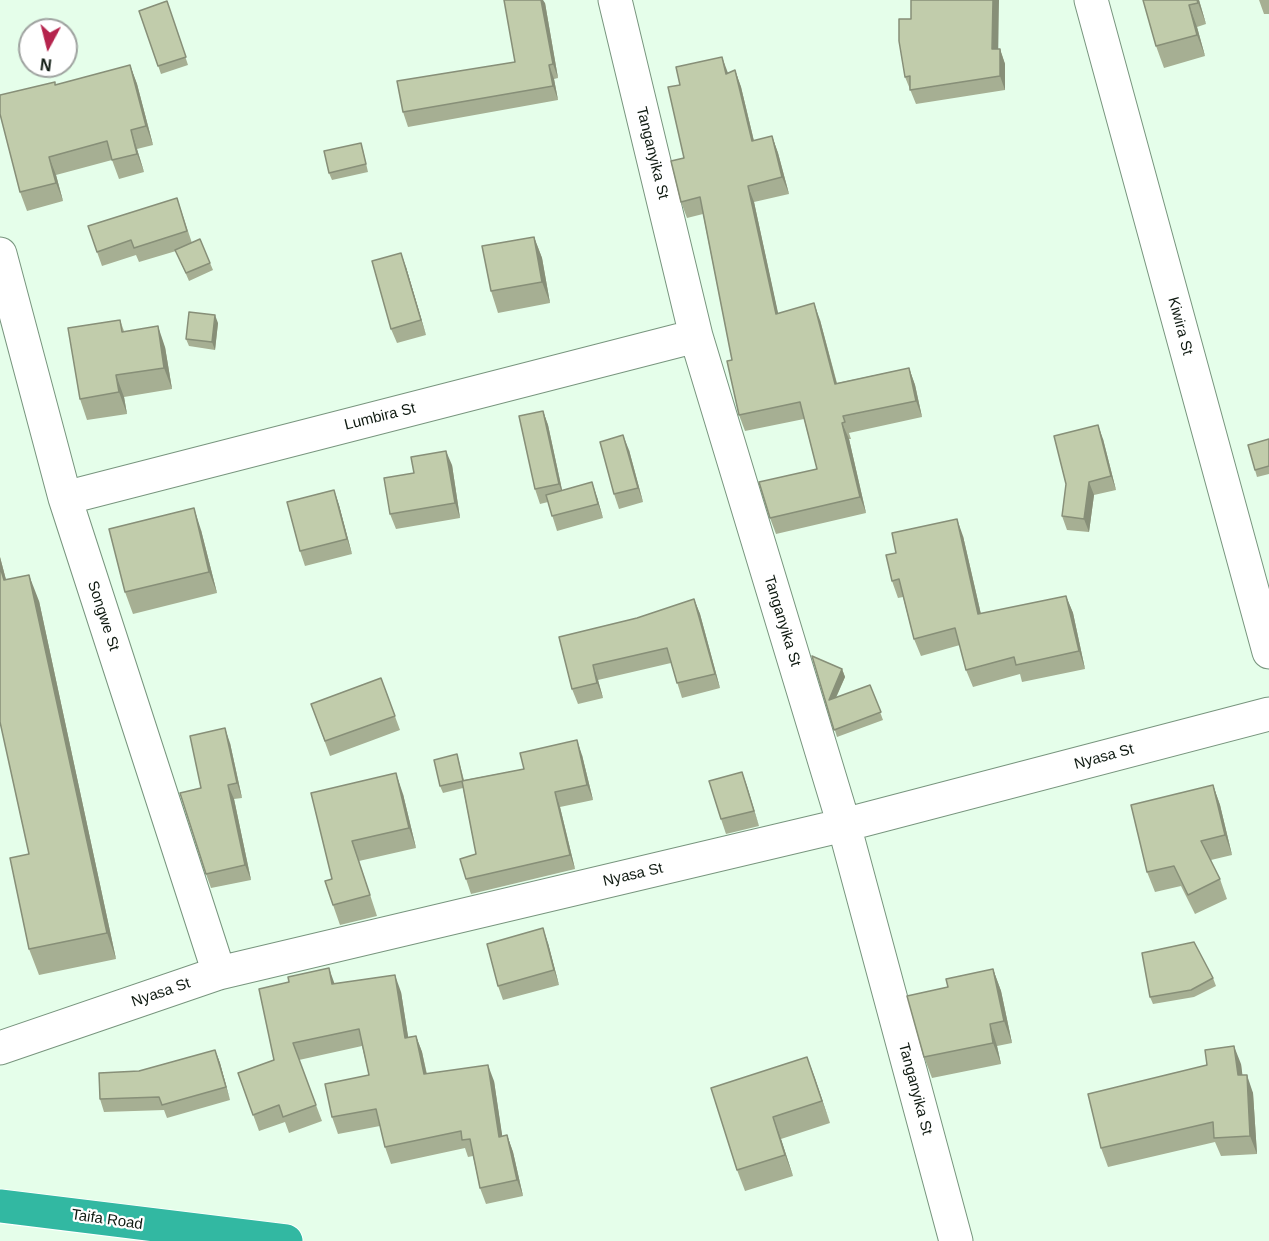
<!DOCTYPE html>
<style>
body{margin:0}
#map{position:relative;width:1269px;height:1241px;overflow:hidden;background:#e5feea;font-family:Helvetica,sans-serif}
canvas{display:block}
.north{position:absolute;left:18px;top:18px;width:60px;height:60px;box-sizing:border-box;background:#fff;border:2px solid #9fa3a0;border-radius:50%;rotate:187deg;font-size:16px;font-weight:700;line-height:24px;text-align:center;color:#0f1a11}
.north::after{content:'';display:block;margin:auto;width:21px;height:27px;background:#b5244d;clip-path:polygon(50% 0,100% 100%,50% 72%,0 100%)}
</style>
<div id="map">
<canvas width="1269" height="1241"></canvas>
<div class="north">N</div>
</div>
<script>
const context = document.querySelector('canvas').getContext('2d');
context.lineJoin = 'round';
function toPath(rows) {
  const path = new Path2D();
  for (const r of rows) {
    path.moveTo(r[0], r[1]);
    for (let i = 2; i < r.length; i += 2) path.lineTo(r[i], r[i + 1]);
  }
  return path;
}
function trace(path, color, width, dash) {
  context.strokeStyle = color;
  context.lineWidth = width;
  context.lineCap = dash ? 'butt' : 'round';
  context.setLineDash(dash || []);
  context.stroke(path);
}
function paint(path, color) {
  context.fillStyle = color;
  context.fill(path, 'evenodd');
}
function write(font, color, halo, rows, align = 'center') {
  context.font = font + ' Helvetica,sans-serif';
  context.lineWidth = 4.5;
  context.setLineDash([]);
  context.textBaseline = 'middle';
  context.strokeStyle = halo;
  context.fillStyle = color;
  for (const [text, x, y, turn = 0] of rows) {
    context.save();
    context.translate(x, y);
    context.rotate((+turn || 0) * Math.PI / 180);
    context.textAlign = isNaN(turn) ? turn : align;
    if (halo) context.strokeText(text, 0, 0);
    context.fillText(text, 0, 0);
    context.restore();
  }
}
const minor = toPath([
 [615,0,696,336,844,825,956,1241],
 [1091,0,1269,652],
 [0,254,65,498,219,973],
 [65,498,696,336],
 [0,1048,219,973,844,825,1269,714]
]);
const highway = toPath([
 [0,1206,286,1241]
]);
trace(minor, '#78957e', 35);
trace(highway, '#fff', 35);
trace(minor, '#fff', 33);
trace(highway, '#32b8a2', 33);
paint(toPath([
 [1143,0,1199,0,1206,24,1197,27,1205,56,1164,68,1156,46],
 [1259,0,1269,0,1269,14,1264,14],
 [167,1,188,65,161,74,139,11],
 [545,3,558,78,554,79,558,100,408,127,403,112,515,62],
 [998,49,1000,49,1005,64,1005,90,916,104,905,77],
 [130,65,137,84,153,145,137,149,144,172,119,179,112,160,56,175,63,201,27,211,20,192,56,85],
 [735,70,741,87,754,141,772,136,778,153,789,194,754,202,778,314,820,320,837,383,909,368,915,385,922,417,849,433,851,439,849,439,866,513,776,534,770,518,817,469,804,419,745,431,739,415,732,360,703,214,687,218,681,202,684,158,728,73],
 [363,150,368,172,332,180,329,173],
 [177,198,192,243,210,263,213,270,189,281,176,251,139,262,136,255,102,266,97,252],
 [534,237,542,258,550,303,498,313,491,291],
 [406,267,426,335,397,343,391,329],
 [120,320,124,331,165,347,172,389,124,397,127,414,87,420,80,399],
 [218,323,215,350,189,346,186,339],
 [543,411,548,425,562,490,597,497,603,518,557,531,548,502,540,504,535,489],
 [1103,439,1116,490,1094,495,1089,532,1067,530,1062,516],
 [1269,439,1269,474,1257,477,1255,470],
 [629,450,643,502,619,509,614,494],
 [452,465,460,518,396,529,390,514,414,473],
 [334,490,339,505,352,554,305,566,300,551],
 [201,530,217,593,133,614,125,592],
 [963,536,981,614,1066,596,1073,613,1085,669,1022,682,1020,674,973,687,966,670,960,645,921,656,914,639,903,597,898,598,892,581,896,553],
 [0,557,6,580,39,601,116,959,39,975,29,949,29,854,0,722],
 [694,599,700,614,720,688,682,698,671,663,598,680,603,698,578,704,572,689,559,637,637,618],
 [812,656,842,669,845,677,836,698,870,685,883,720,837,737],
 [381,678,400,730,330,756,311,704],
 [230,743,242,798,234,799,251,880,211,888,206,874],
 [457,754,464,780,524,769,582,755,593,800,560,807,575,869,471,894,466,879,476,854,463,788,443,793,440,786],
 [742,772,759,826,726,834,721,819],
 [1213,785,1220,805,1232,855,1211,860,1220,879,1227,899,1195,914,1181,886,1155,892,1147,872],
 [311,793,403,794,416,848,359,861,377,916,340,925,333,905,332,879],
 [548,943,559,985,503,1000,498,986],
 [993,969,1001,991,1012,1043,997,1046,1001,1064,932,1078,924,1057,948,987],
 [1213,978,1216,986,1194,997,1153,1004,1150,997],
 [335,984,401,992,408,1037,416,1036,422,1052,427,1074,494,1081,502,1136,507,1135,513,1152,523,1196,486,1204,480,1188,473,1156,468,1157,465,1148,391,1164,385,1147,380,1126,338,1134,332,1117,369,1075,362,1046,299,1060,322,1121,289,1133,285,1122,259,1131,238,1073,274,1060],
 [215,1050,220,1063,230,1100,167,1118,164,1110,104,1112,100,1099,139,1071],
 [807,1057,830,1123,781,1139,793,1176,745,1191,737,1170],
 [1241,1064,1242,1075,1253,1093,1257,1154,1221,1156,1215,1142,1108,1167,1101,1148]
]), '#a6af93');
paint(toPath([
 [541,0,543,0,545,3,558,78,553,64],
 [993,0,999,0,998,64,992,49],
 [1197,0,1199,0,1206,24],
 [1189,5,1197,27,1205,56,1197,35],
 [1000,49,1005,64,1005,90,1000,76],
 [722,57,728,73,726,74],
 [130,65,137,84,153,145,146,126],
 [549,65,554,79,558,100,553,86],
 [735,70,741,87,758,158,752,141],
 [131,130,137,149,144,172,137,154],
 [772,136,778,153,789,194,782,177],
 [49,157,56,175,63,201,56,183],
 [748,186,754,202,782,331,776,314],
 [534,237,542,258,550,303,542,282],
 [401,253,406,267,426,335,421,320],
 [814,303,820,320,841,400,835,384],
 [215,315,218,323,215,350,212,342],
 [158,326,165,347,172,389,164,368],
 [909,368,915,385,922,417,916,401],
 [116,375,124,397,127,414,119,392],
 [543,411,548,425,564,499,559,484],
 [842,423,849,439,866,513,860,497],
 [1098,425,1103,439,1116,490,1111,476],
 [623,435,629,450,643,502,638,488],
 [446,451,452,465,460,518,455,503],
 [592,482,597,497,603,518,598,504],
 [1089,482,1094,495,1089,532,1084,519],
 [334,490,339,505,352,554,347,539],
 [194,508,201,530,217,593,209,572],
 [957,519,963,536,985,632,978,614],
 [0,557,13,606,4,580,0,567],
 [29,575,39,601,116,959,107,933],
 [1066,596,1073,613,1085,669,1079,651],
 [694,599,700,614,720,688,715,674],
 [593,665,598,680,603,698,597,683],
 [842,669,845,677,831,708,829,700],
 [225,728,230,743,242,798,237,783],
 [577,740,582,755,593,800,587,785],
 [742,772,747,786,759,826,754,811],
 [396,773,403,794,416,848,409,828],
 [228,785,234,799,251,880,245,865],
 [1213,785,1220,805,1232,855,1225,835],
 [555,792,560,807,575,869,570,855],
 [543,928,548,943,559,985,554,970],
 [329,968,335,985,332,984],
 [993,969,1001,991,1012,1043,1004,1021],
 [395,975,401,992,411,1055,405,1038],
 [990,1024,997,1046,1001,1064,993,1043],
 [416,1036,422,1052,430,1091,424,1074],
 [1234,1046,1241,1064,1245,1094,1238,1075],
 [215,1050,220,1063,230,1100,226,1087],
 [807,1057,815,1078,830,1123,822,1101],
 [488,1065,494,1081,505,1154,499,1137],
 [1247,1075,1253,1093,1257,1154,1250,1136],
 [773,1117,781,1139,793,1176,785,1155],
 [507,1135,513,1152,523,1196,517,1180]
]), '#878f78');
const building = toPath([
 [504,0,541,0,553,64,549,65,553,86,403,112,397,81,515,62,504,0],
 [911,0,993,0,992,49,1000,49,1000,76,910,90,910,76,905,77,899,41,899,19,911,19,911,0],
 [1143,0,1197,0,1198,3,1189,5,1197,35,1156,46,1143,0],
 [167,1,186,57,158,66,139,11,167,1],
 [722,57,726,74,735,70,752,141,772,136,782,177,748,186,776,314,814,303,835,384,909,368,916,401,843,416,845,422,842,423,860,497,770,518,759,482,817,469,800,402,739,415,727,361,732,360,700,197,681,202,671,161,684,158,668,87,680,85,676,67,722,57],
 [130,65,146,126,131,130,137,154,112,160,107,141,49,157,56,183,20,192,0,114,0,95,55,82,55,85,130,65],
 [361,143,366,164,329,173,324,151,361,143],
 [177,198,187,231,134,248,131,240,97,252,88,226,177,198],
 [534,237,542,282,491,291,482,246,534,237],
 [200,239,210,263,186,273,175,250,200,239],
 [401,253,421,320,391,329,372,261,401,253],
 [189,312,215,315,212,342,186,339,189,312],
 [120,320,122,332,158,326,164,368,116,375,119,392,80,399,68,328,120,320],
 [543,411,559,484,535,489,519,416,543,411],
 [1098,425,1111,476,1089,482,1084,519,1062,516,1066,484,1054,436,1098,425],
 [623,435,638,488,614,494,600,442,623,435],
 [1269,439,1269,466,1255,470,1248,445,1269,439],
 [446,451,455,503,390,514,384,478,414,473,411,457,446,451],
 [592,482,598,504,552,516,546,495,592,482],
 [334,490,347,539,300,551,287,502,334,490],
 [194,508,209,572,125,592,109,529,194,508],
 [957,519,978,614,1066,596,1079,651,1016,665,1014,657,966,670,955,628,914,639,899,579,892,581,886,555,896,553,892,533,957,519],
 [0,567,4,580,29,575,107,933,29,949,10,858,29,854,0,722,0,567],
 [694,599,715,674,677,683,667,648,593,665,597,683,572,689,559,637,637,618,694,599],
 [812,656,842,669,829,700,870,685,881,712,834,730,812,656],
 [381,678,395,716,325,741,311,704,381,678],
 [225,728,237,783,228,785,245,865,206,874,180,793,201,788,190,736,225,728],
 [577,740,587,785,555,792,570,855,466,879,460,859,476,854,462,781,524,769,520,753,577,740],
 [457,754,463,781,440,786,434,760,457,754],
 [742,772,754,811,721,819,709,781,742,772],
 [396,773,409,828,352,841,370,895,333,905,325,881,332,879,311,793,396,773],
 [1213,785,1225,835,1201,841,1220,879,1188,895,1174,866,1147,872,1131,805,1213,785],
 [543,928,554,970,498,986,487,944,543,928],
 [1194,942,1213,978,1191,990,1150,997,1142,953,1194,942],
 [329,968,332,984,395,975,405,1038,416,1036,424,1074,488,1065,499,1137,507,1135,517,1180,480,1188,470,1139,462,1140,461,1131,385,1147,376,1109,332,1117,325,1084,369,1075,359,1029,293,1043,316,1105,283,1117,279,1105,253,1115,238,1073,274,1060,259,989,289,982,288,977,329,968],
 [993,969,1004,1021,990,1024,993,1043,924,1057,907,996,948,987,946,979,993,969],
 [1234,1046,1238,1075,1247,1075,1250,1136,1214,1138,1213,1122,1101,1148,1088,1094,1207,1065,1205,1050,1234,1046],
 [215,1050,226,1087,162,1105,159,1097,100,1099,99,1073,139,1071,215,1050],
 [807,1057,822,1101,773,1117,785,1155,737,1170,711,1088,807,1057]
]);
paint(building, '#c1ccab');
trace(building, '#878f78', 1.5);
write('15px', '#0f1a11', '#fff', [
 ["Tanganyika St",652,153,76],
 ["Kiwira St",1180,326,75],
 ["Lumbira St",380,417,-14],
 ["Songwe St",103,616,72],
 ["Tanganyika St",782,621,73],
 ["Nyasa St",1104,757,-15],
 ["Nyasa St",633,875,-13],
 ["Nyasa St",161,993,-19],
 ["Tanganyika St",915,1089,75],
 ["Taifa Road",107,1220,8]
]);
</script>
